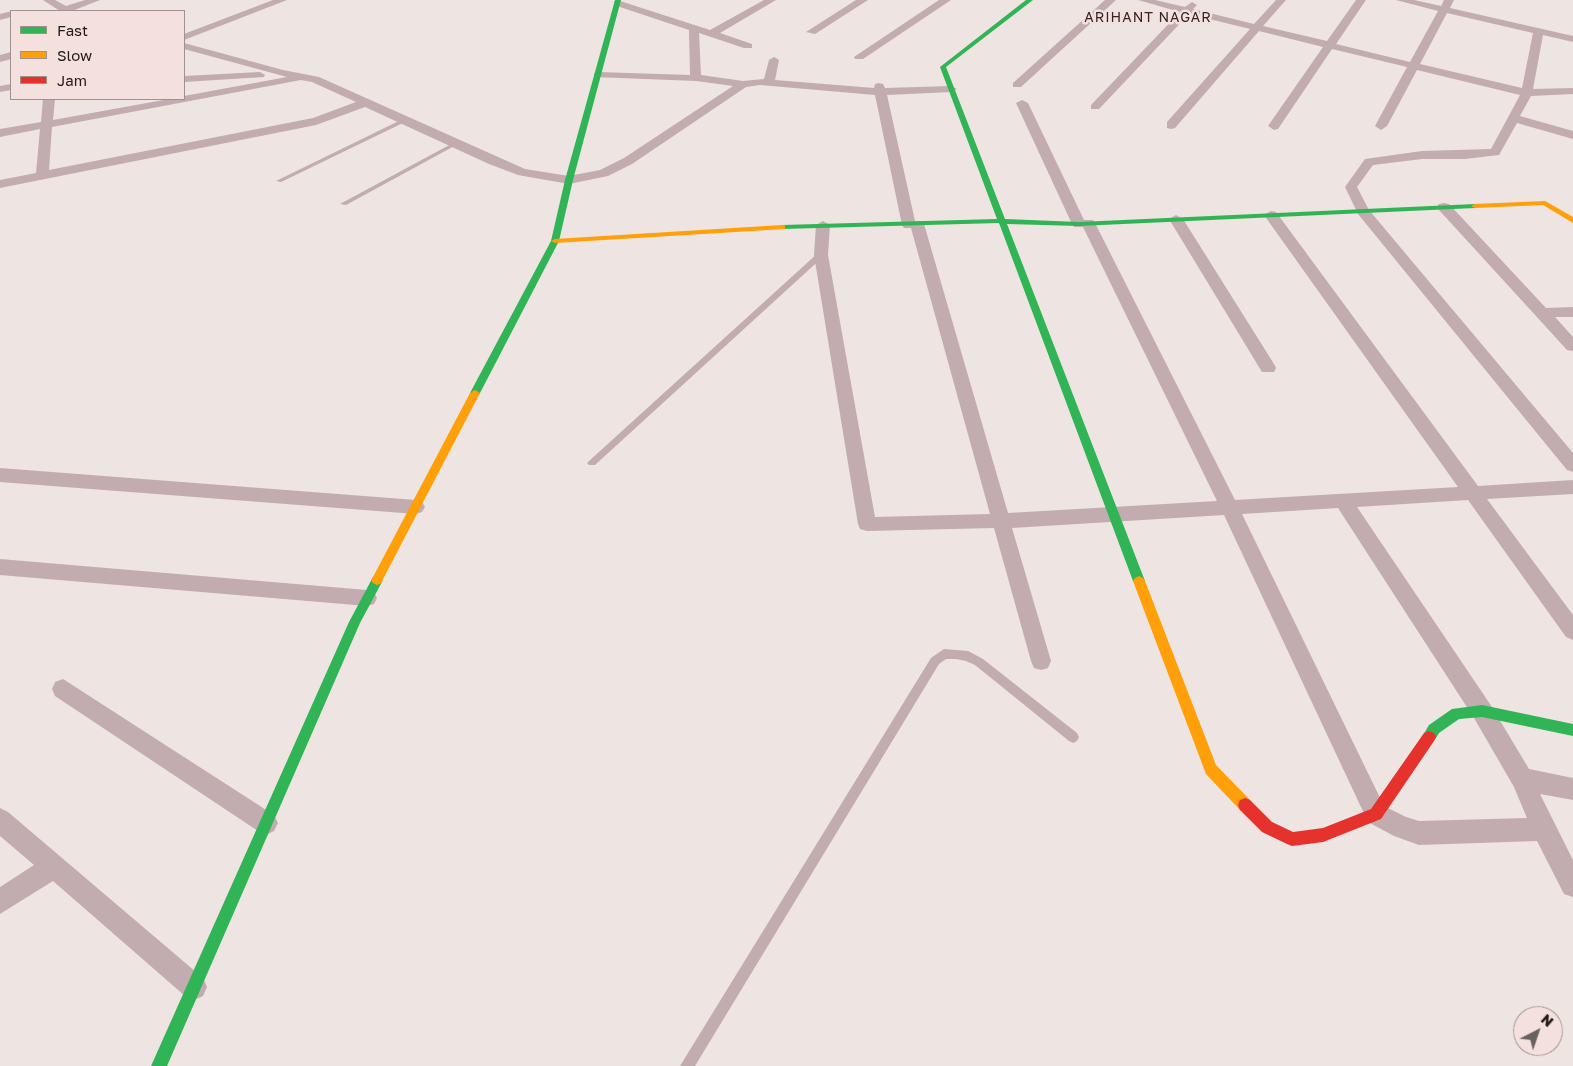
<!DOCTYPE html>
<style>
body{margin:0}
#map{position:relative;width:1573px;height:1066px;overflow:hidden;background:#eee4e2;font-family:"Golos Text",sans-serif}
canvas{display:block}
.legend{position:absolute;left:10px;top:10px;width:175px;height:90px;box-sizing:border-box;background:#f4e0dc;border:1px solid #a0918e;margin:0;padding:6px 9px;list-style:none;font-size:15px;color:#211a19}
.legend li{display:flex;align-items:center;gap:10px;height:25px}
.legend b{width:25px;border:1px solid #a0918e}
.north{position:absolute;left:1513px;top:1006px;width:50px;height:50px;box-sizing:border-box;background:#f4e0dc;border:1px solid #a0918e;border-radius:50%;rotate:41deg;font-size:14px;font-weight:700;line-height:20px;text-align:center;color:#211a19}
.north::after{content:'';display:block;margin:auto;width:18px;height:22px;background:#69615f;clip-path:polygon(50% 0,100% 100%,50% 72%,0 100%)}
</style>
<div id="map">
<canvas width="1573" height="1066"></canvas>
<ul class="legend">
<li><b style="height:6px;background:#30b455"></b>Fast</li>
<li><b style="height:6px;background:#ff9f0a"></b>Slow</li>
<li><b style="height:6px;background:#e5322d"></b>Jam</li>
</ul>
<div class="north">N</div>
</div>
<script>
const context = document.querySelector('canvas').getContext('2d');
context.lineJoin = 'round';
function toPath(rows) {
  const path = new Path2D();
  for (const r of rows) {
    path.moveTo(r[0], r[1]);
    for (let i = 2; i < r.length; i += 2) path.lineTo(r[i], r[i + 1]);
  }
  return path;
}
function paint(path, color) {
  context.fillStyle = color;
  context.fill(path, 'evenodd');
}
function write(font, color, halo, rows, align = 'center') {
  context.font = font + ' "Golos Text",sans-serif';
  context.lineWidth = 5;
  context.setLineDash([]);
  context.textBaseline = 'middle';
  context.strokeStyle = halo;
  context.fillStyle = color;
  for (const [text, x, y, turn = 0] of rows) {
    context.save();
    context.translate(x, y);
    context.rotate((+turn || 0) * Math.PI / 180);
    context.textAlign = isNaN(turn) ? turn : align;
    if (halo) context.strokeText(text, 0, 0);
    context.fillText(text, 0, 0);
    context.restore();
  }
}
paint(toPath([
 [405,118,407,119,407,121,281,182,276,181,405,118],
 [453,143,458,144,346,205,340,204,453,143],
 [818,253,824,253,825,255,595,465,589,465,587,463,589,461,818,253],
 [944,649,968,651,983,659,1077,733,1079,737,1077,741,1073,743,1069,741,975,665,966,661,956,659,946,659,939,664,695,1066,680,1066,931,658,944,649]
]), '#c2acaf');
paint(toPath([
 [43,0,55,0,66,6,85,0,100,0,72,11,60,11,43,0],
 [273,0,287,0,184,40,184,34,273,0],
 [764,0,776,0,720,33,752,44,752,48,744,48,699,33,701,75,743,81,764,79,769,60,774,57,779,60,775,80,874,88,875,84,879,83,883,84,885,88,951,86,957,89,951,92,887,95,915,221,922,221,924,224,1008,513,1217,501,1083,227,1074,227,1072,224,1016,103,1022,100,1028,103,1084,220,1093,220,1095,223,1235,500,1458,487,1264,215,1271,211,1276,212,1478,486,1573,480,1573,494,1487,499,1573,615,1573,640,1566,637,1468,500,1357,507,1490,704,1529,769,1573,778,1573,800,1540,794,1573,860,1573,897,1564,894,1537,841,1419,845,1394,836,1368,822,1224,515,1012,528,1051,661,1048,668,1041,670,1034,668,1031,661,994,528,867,531,860,529,858,524,814,255,816,225,823,221,830,225,828,255,875,517,990,514,911,228,904,228,902,225,875,95,760,85,746,87,632,164,608,176,569,184,518,175,489,164,365,107,316,125,0,188,0,180,36,173,40,129,0,137,0,129,41,122,43,99,55,99,53,120,169,99,184,99,184,96,287,77,184,49,184,43,283,70,319,77,525,169,569,176,600,170,624,158,733,86,696,81,594,77,594,73,598,72,690,75,689,30,614,5,614,1,620,1,710,30,764,0],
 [301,80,312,82,356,102,313,118,49,170,52,127,301,80],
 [1338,508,1474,718,1514,787,1527,818,1419,821,1406,817,1384,806,1242,514,1338,508],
 [856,0,868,0,815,34,806,32,856,0],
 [939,0,951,0,863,59,855,59,854,57,939,0],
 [1105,0,1116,0,1021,87,1013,87,1013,83,1105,0],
 [1138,0,1155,0,1185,7,1192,2,1197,5,1193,9,1254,24,1276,0,1286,0,1263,26,1327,41,1356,0,1366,0,1336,44,1410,62,1438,11,1396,0,1414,0,1441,6,1444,0,1454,0,1450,8,1573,36,1573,42,1543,35,1533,89,1573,88,1573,94,1531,96,1520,116,1573,131,1573,139,1517,123,1499,155,1465,159,1422,159,1373,165,1357,187,1369,210,1573,453,1573,472,1567,470,1358,214,1345,187,1365,159,1422,151,1491,149,1520,95,1417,70,1387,126,1381,130,1375,126,1407,67,1332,49,1278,129,1274,130,1268,126,1323,47,1259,31,1175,128,1171,129,1167,128,1167,122,1250,29,1189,14,1099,109,1091,109,1091,105,1180,12,1138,0],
 [1447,13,1533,33,1522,88,1420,64,1447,13],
 [12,11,11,17,0,20,0,14,12,11],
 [11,52,11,59,0,62,0,55,11,52],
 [260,72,265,75,264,77,184,82,184,76,260,72],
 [11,84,11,90,0,92,0,86,11,84],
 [1444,203,1449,204,1546,308,1573,307,1573,317,1555,317,1573,337,1573,351,1567,350,1536,316,1439,210,1437,207,1439,204,1444,203],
 [1176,215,1183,219,1274,364,1276,368,1274,372,1262,372,1169,219,1176,215],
 [0,468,416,500,422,502,425,507,422,512,416,514,0,482,0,468],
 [0,559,367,590,374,592,377,598,374,604,367,606,0,575,0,559],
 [63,679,274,815,278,823,274,831,266,835,258,831,55,696,52,689,55,682,63,679],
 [0,808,8,812,203,978,207,987,203,996,194,1000,185,996,53,881,0,914,0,887,34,865,0,836,0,808]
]), '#c2acaf');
paint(toPath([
 [615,0,621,0,573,180,559,241,480,393,478,395,472,395,470,393,551,241,565,180,615,0],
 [1026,0,1033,0,946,67,1005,219,1079,222,1475,204,1479,206,1475,208,1079,226,1007,224,1145,581,1143,584,1139,586,1135,584,1133,581,999,223,782,229,778,227,782,225,997,219,940,67,1026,0],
 [377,575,381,577,383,580,360,623,167,1066,151,1066,349,622,373,577,377,575],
 [1482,705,1573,724,1573,736,1482,717,1459,719,1439,733,1434,741,1429,743,1424,741,1422,737,1429,725,1452,709,1482,705]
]), '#30b455');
paint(toPath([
 [1545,201,1573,217,1573,223,1543,205,1475,208,1471,206,1475,204,1545,201],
 [782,225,785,225,785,229,555,243,551,241,555,239,782,225],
 [475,390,480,393,381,583,377,585,373,583,371,580,373,577,470,393,475,390],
 [1139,576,1143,578,1145,581,1216,765,1250,800,1252,805,1250,810,1245,812,1240,810,1206,774,1133,581,1135,578,1139,576]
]), '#ff9f0a');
paint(toPath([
 [1429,731,1434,733,1436,737,1434,741,1381,819,1323,842,1292,846,1287,844,1262,832,1240,810,1238,805,1240,800,1245,798,1250,800,1272,822,1293,832,1323,828,1371,809,1424,733,1429,731]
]), '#e5322d');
context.letterSpacing = '1px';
write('14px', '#332522', '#f4e0dc', [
 ["ARIHANT NAGAR",1148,18]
]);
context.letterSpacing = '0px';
</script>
